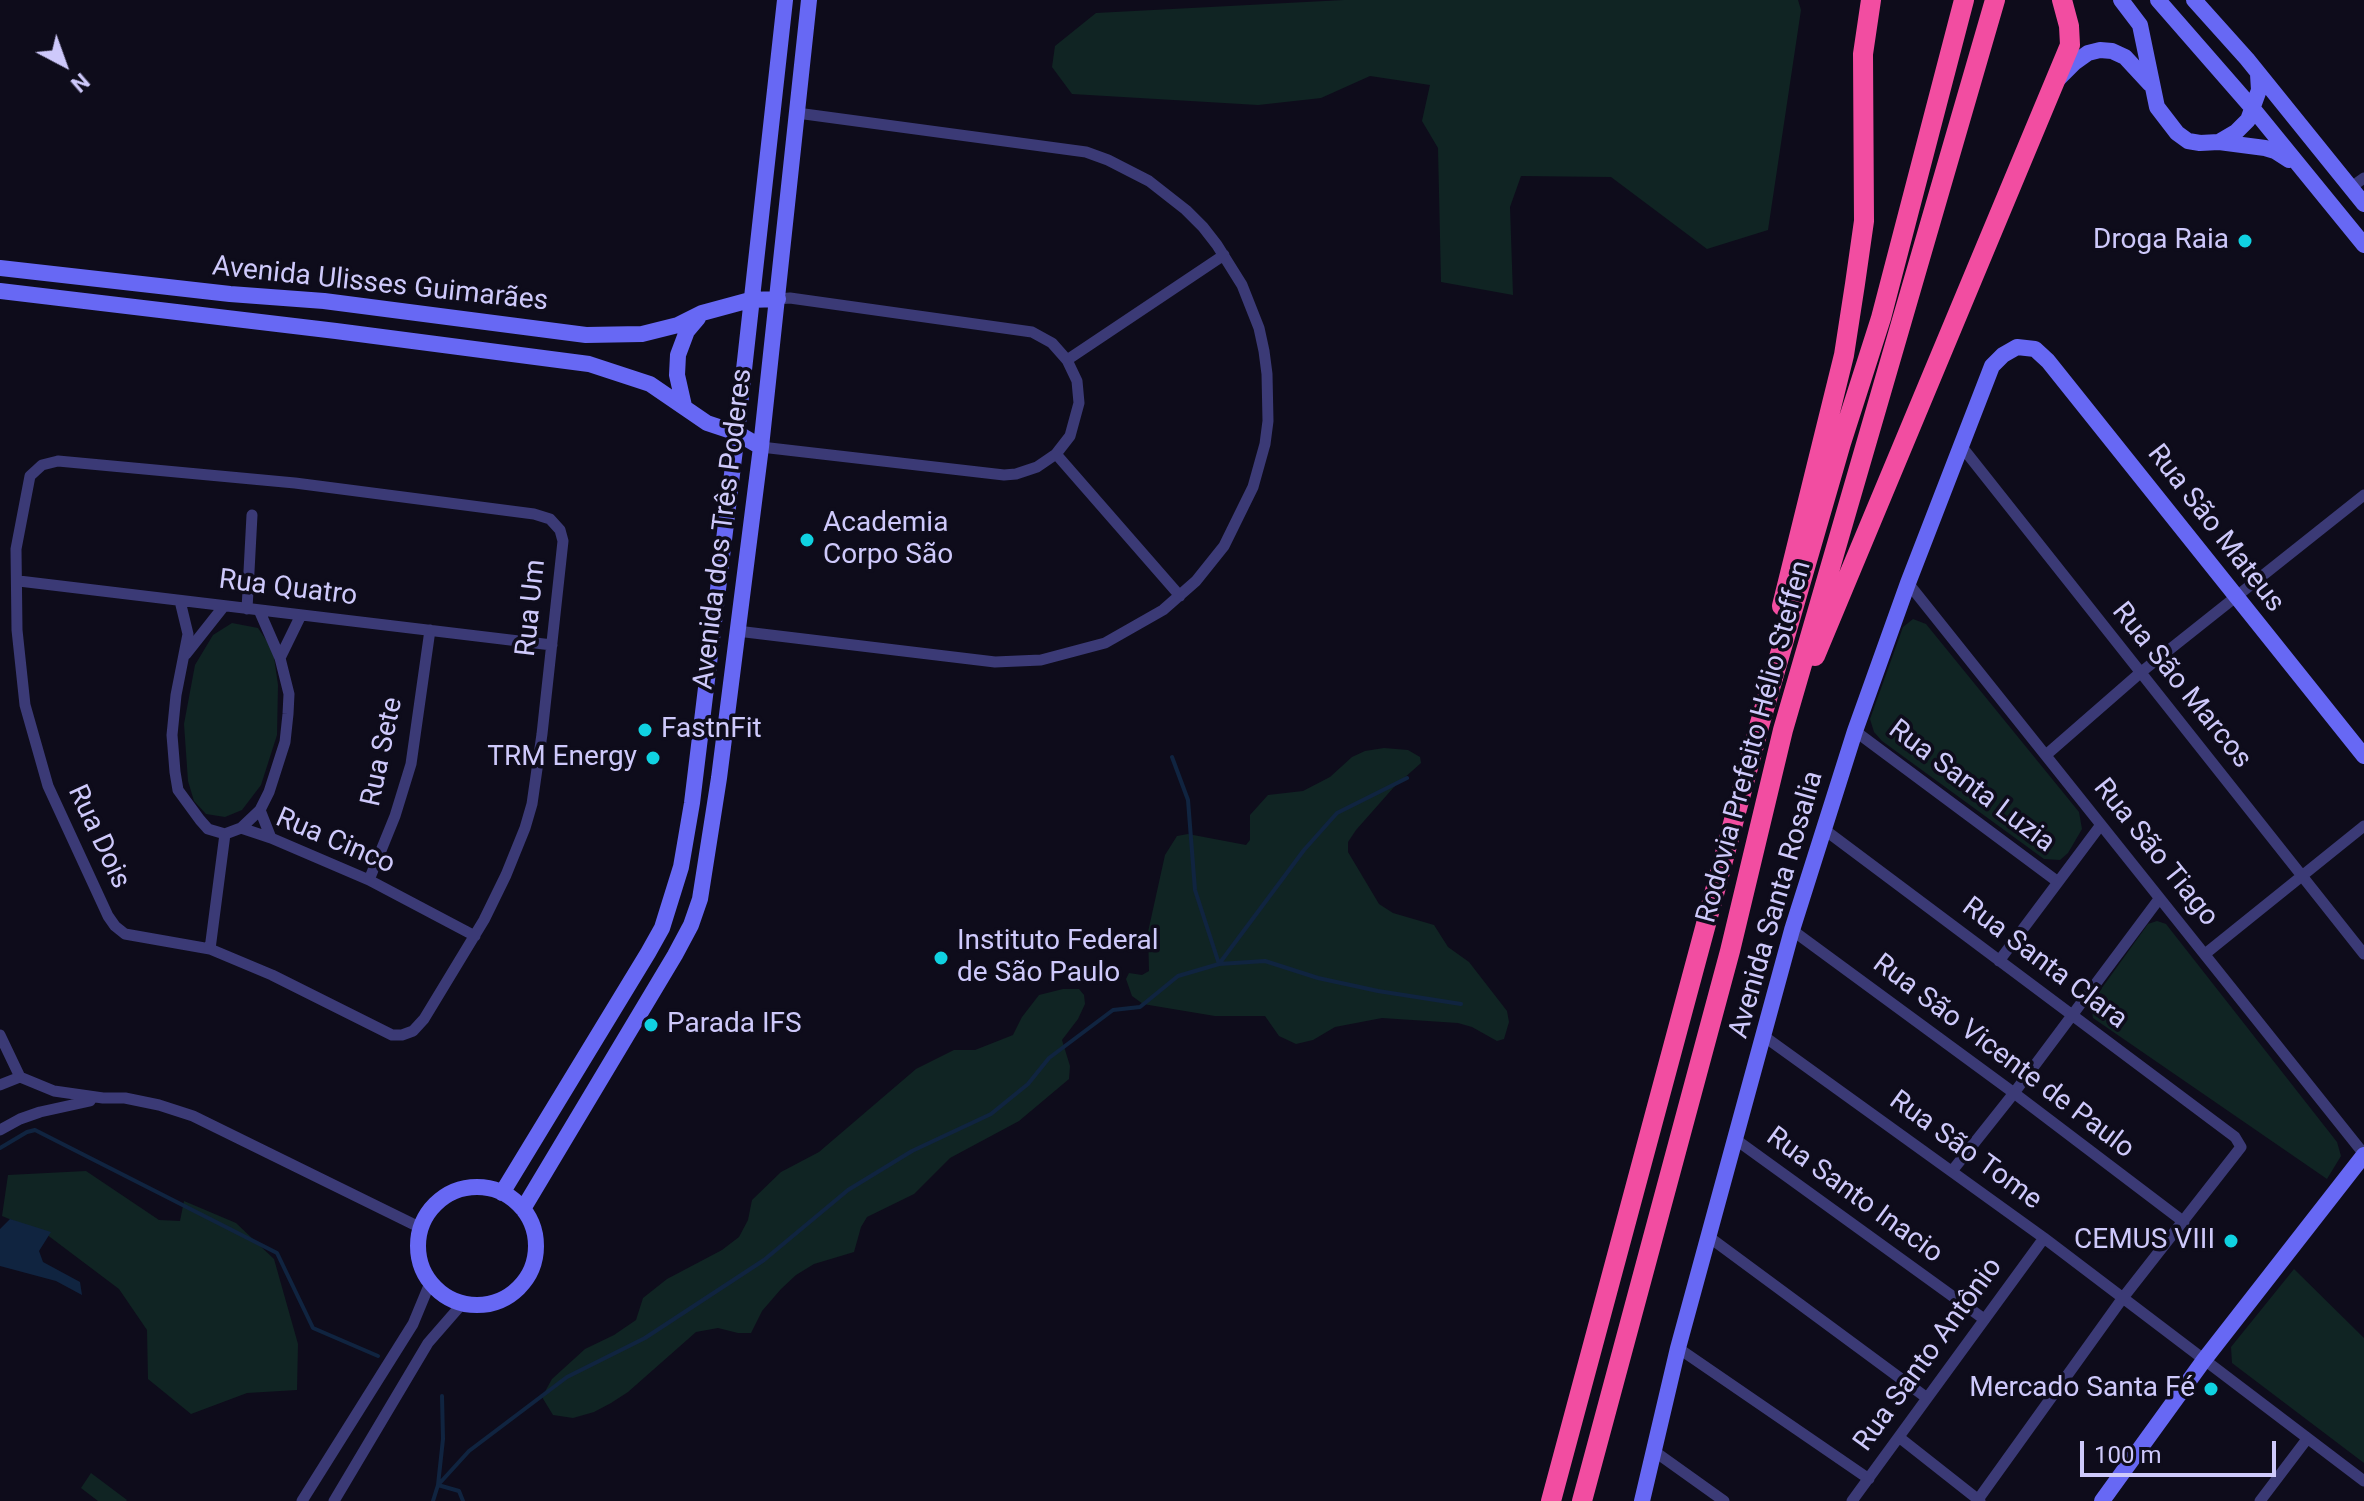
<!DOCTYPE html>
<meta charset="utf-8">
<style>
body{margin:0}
#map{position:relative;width:2364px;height:1501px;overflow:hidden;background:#0e0c1b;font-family:Roboto,sans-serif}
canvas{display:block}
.north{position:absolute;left:24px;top:24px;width:80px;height:80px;-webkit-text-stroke:6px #0e0c1b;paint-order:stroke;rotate:139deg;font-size:22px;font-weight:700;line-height:32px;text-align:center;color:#cec9fb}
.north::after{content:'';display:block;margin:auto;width:28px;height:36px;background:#cec9fb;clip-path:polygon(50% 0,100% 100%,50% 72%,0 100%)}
.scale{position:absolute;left:2080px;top:1441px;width:196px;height:36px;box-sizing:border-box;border:4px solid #cec9fb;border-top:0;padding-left:10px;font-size:24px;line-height:28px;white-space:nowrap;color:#cec9fb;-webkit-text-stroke:6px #0e0c1b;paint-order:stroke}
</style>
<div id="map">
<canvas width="2364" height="1501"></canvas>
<div class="north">N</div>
<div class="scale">100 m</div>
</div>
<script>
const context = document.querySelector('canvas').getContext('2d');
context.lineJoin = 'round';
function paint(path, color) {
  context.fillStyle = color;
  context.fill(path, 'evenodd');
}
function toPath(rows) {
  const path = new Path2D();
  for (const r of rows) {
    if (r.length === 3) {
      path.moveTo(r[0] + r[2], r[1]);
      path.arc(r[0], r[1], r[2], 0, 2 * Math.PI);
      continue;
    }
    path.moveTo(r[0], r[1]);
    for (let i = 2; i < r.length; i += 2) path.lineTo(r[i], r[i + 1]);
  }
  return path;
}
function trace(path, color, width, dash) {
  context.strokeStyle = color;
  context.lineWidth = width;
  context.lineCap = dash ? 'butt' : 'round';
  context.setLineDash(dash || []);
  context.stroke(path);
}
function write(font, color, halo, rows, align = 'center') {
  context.font = font + ' Roboto,sans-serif';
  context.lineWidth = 7;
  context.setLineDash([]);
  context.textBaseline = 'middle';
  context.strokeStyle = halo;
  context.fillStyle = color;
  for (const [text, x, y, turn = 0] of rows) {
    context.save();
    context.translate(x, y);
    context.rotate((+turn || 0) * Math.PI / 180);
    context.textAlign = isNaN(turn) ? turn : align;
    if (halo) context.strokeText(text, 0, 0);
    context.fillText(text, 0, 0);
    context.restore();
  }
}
paint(toPath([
 [1344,0,1798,0,1801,10,1768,230,1707,249,1611,177,1521,176,1510,207,1513,295,1441,282,1438,148,1422,121,1430,85,1370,76,1321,98,1258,105,1072,94,1052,67,1055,46,1096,13],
 [1913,619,1926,624,2079,812,2082,829,2068,853,2060,860,2044,859,1882,741,1874,732,1870,719,1903,627],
 [232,623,258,628,273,650,278,685,277,735,261,785,242,810,225,817,206,814,194,801,188,781,184,724,195,665,213,635],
 [1384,748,1408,750,1420,757,1421,763,1394,787,1356,830,1348,842,1348,852,1379,904,1393,913,1434,925,1448,947,1469,962,1507,1011,1509,1022,1504,1039,1497,1041,1472,1027,1458,1023,1382,1018,1335,1027,1313,1040,1296,1044,1279,1036,1265,1016,1215,1016,1143,1004,1132,996,1126,979,1129,973,1142,975,1149,971,1148,932,1165,855,1177,836,1188,834,1246,845,1250,840,1250,815,1268,795,1303,791,1330,777,1352,757,1365,751],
 [2157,921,2166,924,2337,1142,2341,1156,2327,1179,2093,1018,2091,1003,2148,924],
 [1063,989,1079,989,1084,995,1085,1004,1078,1019,1062,1040,1070,1066,1069,1079,1019,1121,950,1158,914,1194,867,1217,861,1227,854,1252,814,1264,796,1275,781,1289,762,1311,751,1333,738,1333,718,1328,696,1332,628,1392,611,1403,594,1412,573,1418,553,1415,542,1397,552,1379,585,1349,614,1335,636,1320,643,1298,667,1279,722,1250,739,1237,748,1220,752,1200,781,1172,819,1152,916,1069,954,1050,975,1050,1013,1035,1022,1017,1039,995],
 [86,1171,159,1220,180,1221,184,1201,236,1223,274,1259,298,1344,297,1390,247,1393,191,1414,148,1379,147,1330,119,1289,46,1234,2,1216,8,1175],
 [2294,1269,2364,1338,2364,1463,2232,1363,2231,1347],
 [91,1473,127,1500,126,1501,98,1501,81,1488]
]), '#102423');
paint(toPath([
 [10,1219,51,1232,39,1251,43,1262,80,1282,82,1295,56,1281,0,1266,0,1229]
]), '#102440');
trace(toPath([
 [1172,757,1188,800,1195,890,1219,964],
 [1219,964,1304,850,1337,813,1407,778],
 [0,1148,27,1132,35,1130,277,1253,313,1328,378,1356],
 [442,1396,443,1439,438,1485,469,1451,567,1377,645,1338,764,1260,848,1190,912,1151,991,1114,1028,1084,1049,1058,1113,1010,1140,1007,1178,976,1219,964,1265,961,1318,978,1378,991,1461,1004],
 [433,1501,438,1485,459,1491,463,1501]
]), '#102440', 4);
trace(toPath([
 [2350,188,2364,178],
 [1067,360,1224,255],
 [761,447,1004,475,1016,474,1037,467,1056,454,1070,436,1079,403,1077,381,1067,360,1052,343,1032,332,790,298,778,299],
 [1962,447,2364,954],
 [1056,454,1180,596],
 [58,461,295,483,534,514,550,519,560,530,563,541,542,734,532,804,525,828,506,875,484,920,424,1019,413,1031,402,1035,392,1035,272,975,210,949,125,934,115,926,108,916,48,786,25,705,17,630,16,549,30,476,42,465,58,461],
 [19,581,552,645],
 [1908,583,2364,1154],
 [180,601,188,634,176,695,172,735,175,772,178,790,200,820,208,829,225,834,241,828,271,838,369,880,475,936],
 [247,609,252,515],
 [737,631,995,662,1041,660,1105,643,1163,610,1196,581,1224,546,1253,487,1265,444,1268,421,1267,374,1264,351,1259,328,1242,285,1217,245,1203,227,1186,210,1149,181,1108,160,1086,152,797,113],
 [186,654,224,606],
 [280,658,301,615],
 [1855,731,2058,882],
 [2046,755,2140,673,2364,495],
 [260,810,271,838],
 [241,828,260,810,269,792,285,742,288,714,289,694,280,658,259,610],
 [1825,830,2235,1137,2241,1147,2122,1299,1977,1501],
 [369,880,395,816,411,764,430,630],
 [1792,930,2014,1093,2184,1222],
 [210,949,225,834],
 [2205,954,2364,826],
 [1999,961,2100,826],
 [0,1035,20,1077,54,1091,103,1098,125,1098,159,1105,193,1116,421,1228],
 [1765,1037,2044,1238,2364,1481],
 [0,1085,20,1077],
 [0,1130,20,1119,40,1112,90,1101],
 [1735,1139,1984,1319],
 [1952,1171,2014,1093,2159,899],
 [1709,1237,1927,1398],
 [1678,1348,1869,1479],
 [1900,1438,1980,1501],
 [1654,1451,1724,1501],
 [302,1501,413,1324,430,1283],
 [334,1501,428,1343,462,1304],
 [1852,1501,2044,1238],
 [2260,1501,2307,1439]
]), '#3b3a76', 11);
trace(toPath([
 [2121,0,2140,25,2157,107,2177,133,2188,141,2200,143,2219,142,2265,148,2275,151,2289,160],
 [2158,0,2254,110,2364,245],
 [2194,0,2247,59,2364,204],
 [2057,80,2074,63,2088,53,2100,50,2112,51,2125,57,2150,84],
 [2219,142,2236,132,2248,120,2259,90,2258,74],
 [0,268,230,294,324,301,586,335,642,334,678,325,702,313,750,300,778,299],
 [0,291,336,331,589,364,650,384,707,423,737,433,761,447],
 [684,406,677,375,678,355,687,331,698,318],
 [477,1246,59],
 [502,1193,648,953,662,928,681,867,692,803,737,433,785,0],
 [523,1209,675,955,691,925,700,899,719,778,761,447,809,0],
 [1642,1501,1678,1348,1792,930,1855,731,1908,583,1992,366,2003,355,2017,347,2035,349,2048,361,2364,756],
 [2102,1501,2204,1360,2364,1155]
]), '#6768f4', 16);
trace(toPath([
 [1782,606,1844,355,1855,284,1864,221,1863,54,1871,0],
 [1815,656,2070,45,2069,26,2062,0],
 [1551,1501,1760,723,1841,443,1881,318,1964,0],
 [1582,1501,1730,951,1783,730,1995,0]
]), '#f24da1', 20);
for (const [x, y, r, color] of [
 [2245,241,8,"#10d2e1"],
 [807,540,8,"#10d2e1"],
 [645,730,8,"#10d2e1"],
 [653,758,8,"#10d2e1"],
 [941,958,8,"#10d2e1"],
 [651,1025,8,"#10d2e1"],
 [2231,1241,8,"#10d2e1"],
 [2211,1389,8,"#10d2e1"]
]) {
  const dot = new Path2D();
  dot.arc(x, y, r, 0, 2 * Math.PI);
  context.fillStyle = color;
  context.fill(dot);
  trace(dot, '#0e0c1b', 3);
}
write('28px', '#cec9fb', '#0e0c1b', [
 ["Droga Raia",2229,241],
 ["Academia",823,524,"left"],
 ["Corpo São",823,556,"left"],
 ["FastnFit",661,730,"left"],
 ["TRM Energy",637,758],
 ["Instituto Federal",957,942,"left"],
 ["de São Paulo",957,974,"left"],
 ["Parada IFS",667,1025,"left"],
 ["CEMUS VIII",2215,1241],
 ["Mercado Santa Fé",2195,1389]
], 'right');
write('28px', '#cec9fb', '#0e0c1b', [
 ["Avenida Ulisses Guimarães",380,285,6],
 ["Avenida dos Três Poderes",724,529,-83],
 ["Rua São Mateus",2215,529,52],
 ["Rua Quatro",288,589,7],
 ["Rua Um",532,608,-84],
 ["Rua São Marcos",2181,686,51],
 ["Rodovia Prefeito Hélio Steffen",1755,742,-75],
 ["Rua Sete",383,752,-78],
 ["Rua Santa Luzia",1971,787,37],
 ["Rua Dois",98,837,65],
 ["Rua Cinco",335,842,23],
 ["Rua São Tiago",2155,853,51],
 ["Avenida Santa Rosalia",1777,905,-74],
 ["Rua Santa Clara",2044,964,37],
 ["Rua São Vicente de Paulo",2003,1057,37],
 ["Rua São Tome",1965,1151,36],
 ["Rua Santo Inacio",1854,1196,36],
 ["Rua Santo Antônio",1929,1355,-54]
]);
</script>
